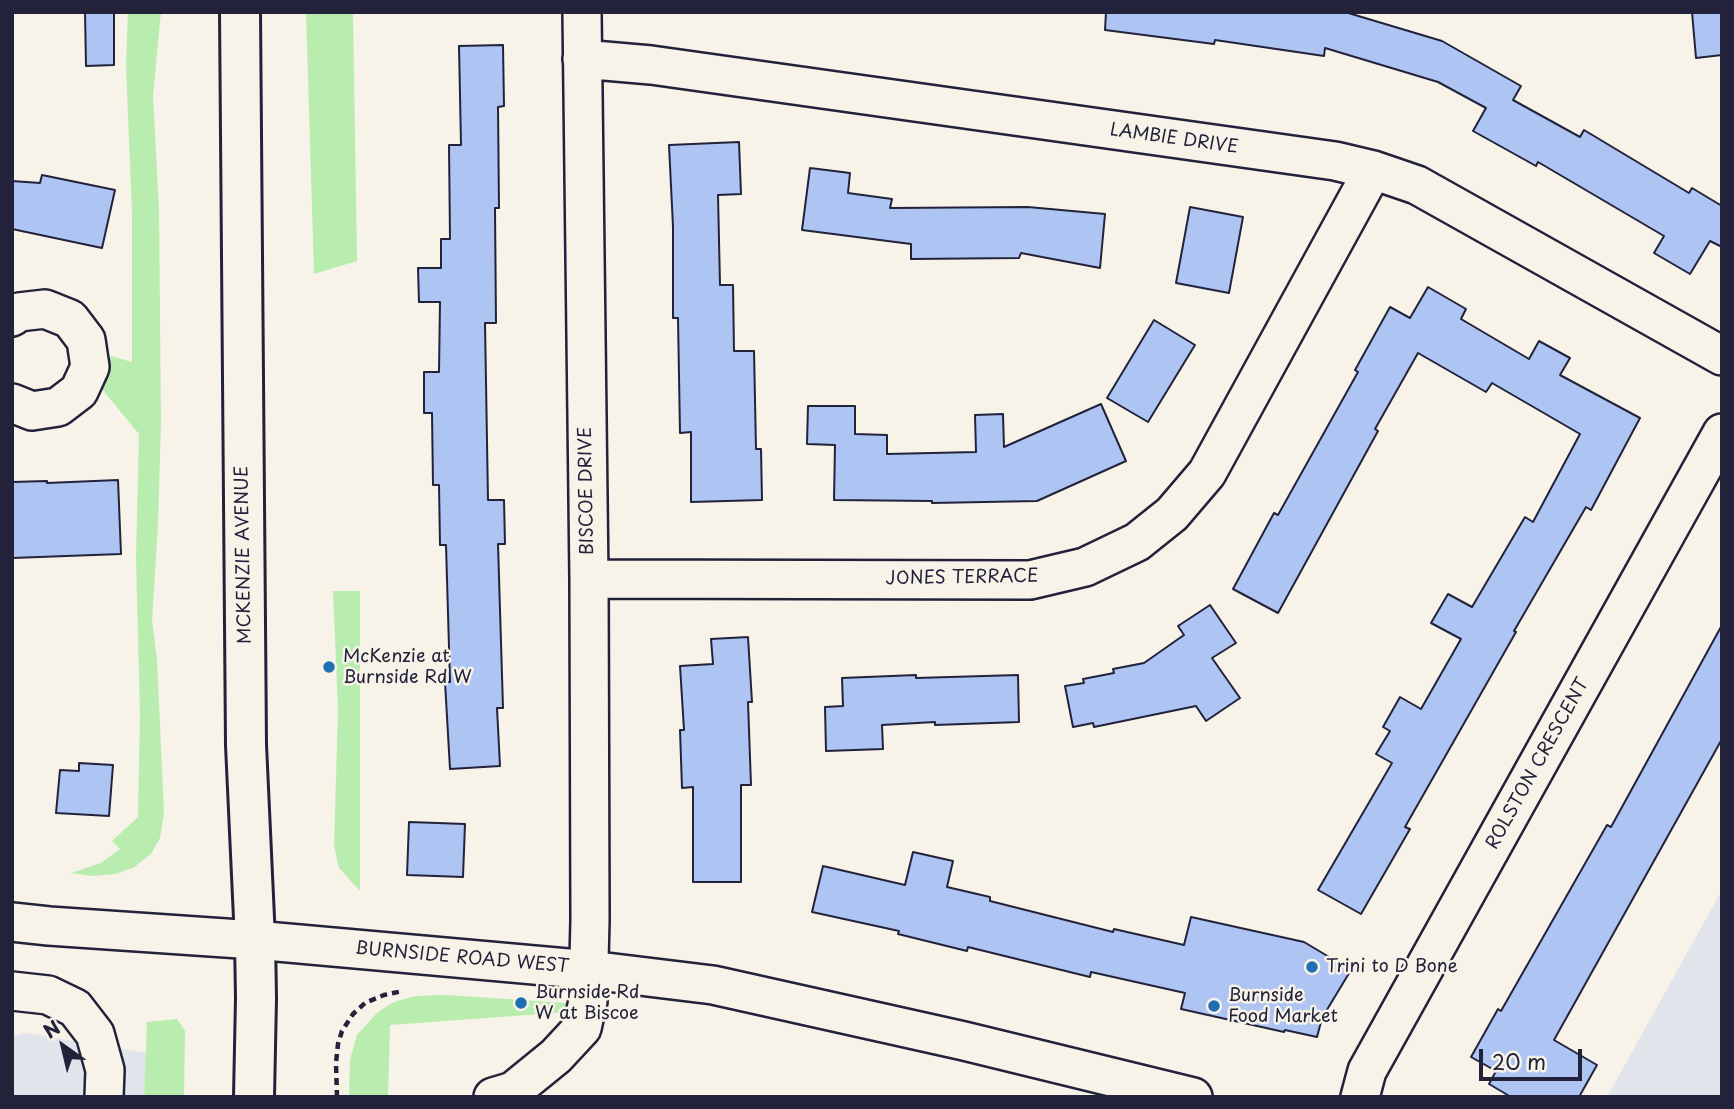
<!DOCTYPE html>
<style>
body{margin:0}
#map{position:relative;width:1734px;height:1109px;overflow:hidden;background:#f7f3e8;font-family:"Playpen Sans",sans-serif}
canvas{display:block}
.frame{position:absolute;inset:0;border:14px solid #22223b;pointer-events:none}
.north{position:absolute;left:28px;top:1011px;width:70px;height:70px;-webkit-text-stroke:5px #f7f3e8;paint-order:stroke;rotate:326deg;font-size:19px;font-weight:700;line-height:28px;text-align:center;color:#22223b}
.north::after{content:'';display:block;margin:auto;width:24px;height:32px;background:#22223b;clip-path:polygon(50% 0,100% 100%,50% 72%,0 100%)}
.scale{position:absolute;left:1479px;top:1049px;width:103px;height:32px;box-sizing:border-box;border:4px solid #22223b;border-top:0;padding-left:9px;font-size:21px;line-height:24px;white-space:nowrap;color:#22223b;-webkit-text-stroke:5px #f7f3e8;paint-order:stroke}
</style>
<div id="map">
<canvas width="1734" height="1109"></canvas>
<div class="frame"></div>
<div class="north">N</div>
<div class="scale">20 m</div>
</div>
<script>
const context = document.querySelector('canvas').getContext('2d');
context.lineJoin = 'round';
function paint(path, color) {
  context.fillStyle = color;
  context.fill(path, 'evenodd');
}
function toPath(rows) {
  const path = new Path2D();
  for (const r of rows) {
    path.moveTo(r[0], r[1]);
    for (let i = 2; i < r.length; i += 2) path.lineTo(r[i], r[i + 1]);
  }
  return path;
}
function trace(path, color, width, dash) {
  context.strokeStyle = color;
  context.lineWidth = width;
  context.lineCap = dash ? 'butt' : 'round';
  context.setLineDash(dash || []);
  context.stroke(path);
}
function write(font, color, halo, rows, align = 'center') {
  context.font = font + ' "Playpen Sans",sans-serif';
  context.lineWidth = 5;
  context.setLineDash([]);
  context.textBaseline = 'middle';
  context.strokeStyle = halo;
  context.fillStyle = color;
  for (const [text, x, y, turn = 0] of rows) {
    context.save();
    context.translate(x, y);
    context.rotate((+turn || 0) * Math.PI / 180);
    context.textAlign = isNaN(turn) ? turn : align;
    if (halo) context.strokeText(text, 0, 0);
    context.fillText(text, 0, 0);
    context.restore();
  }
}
paint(toPath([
 [1722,890,1722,1097,1607,1097],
 [25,1033,146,1053,144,1097,12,1097,12,1036]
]), '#e1e5eb');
paint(toPath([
 [128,12,161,12,153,96,159,209,161,422,158,525,152,620,157,660,164,813,160,838,151,854,133,868,115,874,93,876,71,873,101,863,120,849,112,841,138,817,140,715,136,558,139,434,96,382,111,356,132,362,132,215,126,65],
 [306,12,353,12,357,261,314,274],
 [333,591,360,591,360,891,339,868,334,846,338,711],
 [446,995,567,1003,568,1012,390,1025,388,1097,349,1097,350,1059,357,1035,378,1012,394,1002,415,996],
 [177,1019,185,1031,184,1097,144,1097,147,1022]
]), '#b8edaf');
const building = toPath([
 [85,12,114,12,114,65,86,66,85,12],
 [1106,12,1345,12,1442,41,1521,86,1513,100,1580,137,1584,130,1689,193,1692,188,1722,206,1722,247,1710,241,1690,274,1654,253,1664,236,1538,162,1536,166,1473,131,1486,108,1438,82,1325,48,1324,56,1215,40,1214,44,1105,30,1106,12],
 [1692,12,1722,12,1722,55,1696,58,1692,12],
 [503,45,504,106,498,107,499,208,495,208,496,323,485,323,488,500,504,500,505,544,498,544,503,708,497,708,500,766,450,769,445,682,450,682,446,545,440,545,439,485,433,485,432,413,424,413,424,372,439,372,440,302,419,302,418,268,441,268,441,239,450,239,449,145,461,145,459,46,503,45],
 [739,142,741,194,718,195,720,285,733,285,734,351,754,351,756,449,761,449,762,500,691,502,691,432,680,433,678,318,673,318,673,227,669,145,739,142],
 [810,168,850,173,848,193,892,199,890,208,1028,207,1105,214,1100,268,1021,253,1019,258,911,259,911,244,802,230,810,168],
 [42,175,115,190,102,248,12,229,12,181,40,183,42,175],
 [1190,207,1243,217,1229,293,1176,283,1190,207],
 [1428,287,1466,309,1461,319,1529,359,1539,341,1570,358,1560,375,1640,418,1591,510,1586,507,1514,631,1516,632,1405,827,1410,829,1361,914,1318,890,1392,763,1376,754,1390,731,1383,727,1400,697,1421,709,1461,639,1431,623,1448,594,1472,607,1525,517,1533,522,1580,434,1492,383,1486,392,1418,353,1375,429,1378,431,1278,613,1233,589,1274,513,1278,515,1358,372,1355,370,1390,307,1410,318,1428,287],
 [1154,320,1195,345,1148,422,1107,398,1154,320],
 [1101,404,1126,461,1037,501,932,503,932,501,834,500,835,445,807,444,808,406,855,406,855,434,887,435,887,454,976,452,975,415,1003,414,1004,447,1101,404],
 [118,480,121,554,12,558,12,482,47,481,47,483,118,480],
 [1210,605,1236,643,1212,658,1240,698,1206,721,1196,706,1094,727,1093,723,1073,727,1065,686,1084,683,1083,679,1114,673,1113,669,1144,663,1184,635,1178,626,1210,605],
 [1722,625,1722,739,1554,1040,1597,1065,1579,1097,1511,1097,1489,1084,1496,1071,1471,1057,1498,1009,1501,1011,1607,825,1611,827,1722,625],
 [748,637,752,702,748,702,751,785,741,785,741,882,693,882,693,787,682,788,680,730,684,730,680,666,713,664,711,639,748,637],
 [916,675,916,678,1018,675,1019,722,935,725,935,722,882,725,883,749,826,751,825,707,843,706,842,678,916,675],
 [79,763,113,765,109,816,56,813,60,770,79,771,79,763],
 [409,822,465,824,463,877,407,875,409,822],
 [913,852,953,861,947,887,990,897,990,901,1113,932,1114,929,1184,945,1191,917,1304,942,1351,970,1322,1018,1317,1037,1285,1030,1284,1032,1181,1009,1185,993,1091,972,1090,977,968,947,967,951,898,934,899,931,812,912,823,866,905,885,913,852]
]);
paint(building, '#aec4f3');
trace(building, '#22223b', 2);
const minor = toPath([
 [582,59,651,65,1335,161,1373,170,1417,185,1722,356],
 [12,317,19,312,45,309,70,319,86,340,90,367,79,391,58,407,32,411,12,403],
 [589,579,1030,580,1085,567,1137,542,1172,514,1207,473,1373,170],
 [12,922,49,926,255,940,590,970,713,985,964,1041,1193,1097],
 [12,991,48,995,75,1008,95,1034,105,1070,104,1097],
 [493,1097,513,1091,556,1056,582,1028,588,1001,590,920,589,579,582,12],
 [1360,1097,1367,1071,1722,433]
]);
const major = toPath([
 [240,12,246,745,255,940,256,998,254,1097]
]);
trace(minor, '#22223b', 42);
trace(major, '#22223b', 44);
trace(toPath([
 [337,1097,336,1063,338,1044,342,1031,353,1014,365,1003,384,995,403,991]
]), '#22223b', 4.5, [7, 5]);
trace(minor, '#f7f3e8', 37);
trace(major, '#f7f3e8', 38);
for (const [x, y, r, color] of [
 [329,667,7,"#1f6fb2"],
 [1312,967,7,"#1f6fb2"],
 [521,1003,7,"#1f6fb2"],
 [1214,1006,7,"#1f6fb2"]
]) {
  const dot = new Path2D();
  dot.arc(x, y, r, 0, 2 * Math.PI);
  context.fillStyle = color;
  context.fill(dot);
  trace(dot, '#f7f3e8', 2.5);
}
write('18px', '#22223b', '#f7f3e8', [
 ["LAMBIE DRIVE",1174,139,8],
 ["BISCOE DRIVE",587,491,-91],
 ["MCKENZIE AVENUE",244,555,-91],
 ["JONES TERRACE",962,578,-1],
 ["ROLSTON CRESCENT",1538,764,-61],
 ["BURNSIDE ROAD WEST",462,958,5]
]);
write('18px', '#22223b', '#f7f3e8', [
 ["McKenzie at",343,657],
 ["Burnside Rd W",343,678],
 ["Trini to D Bone",1326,967],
 ["Burnside Rd",535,993],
 ["W at Biscoe",535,1014],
 ["Burnside",1228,996],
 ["Food Market",1228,1017]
], 'left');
</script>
